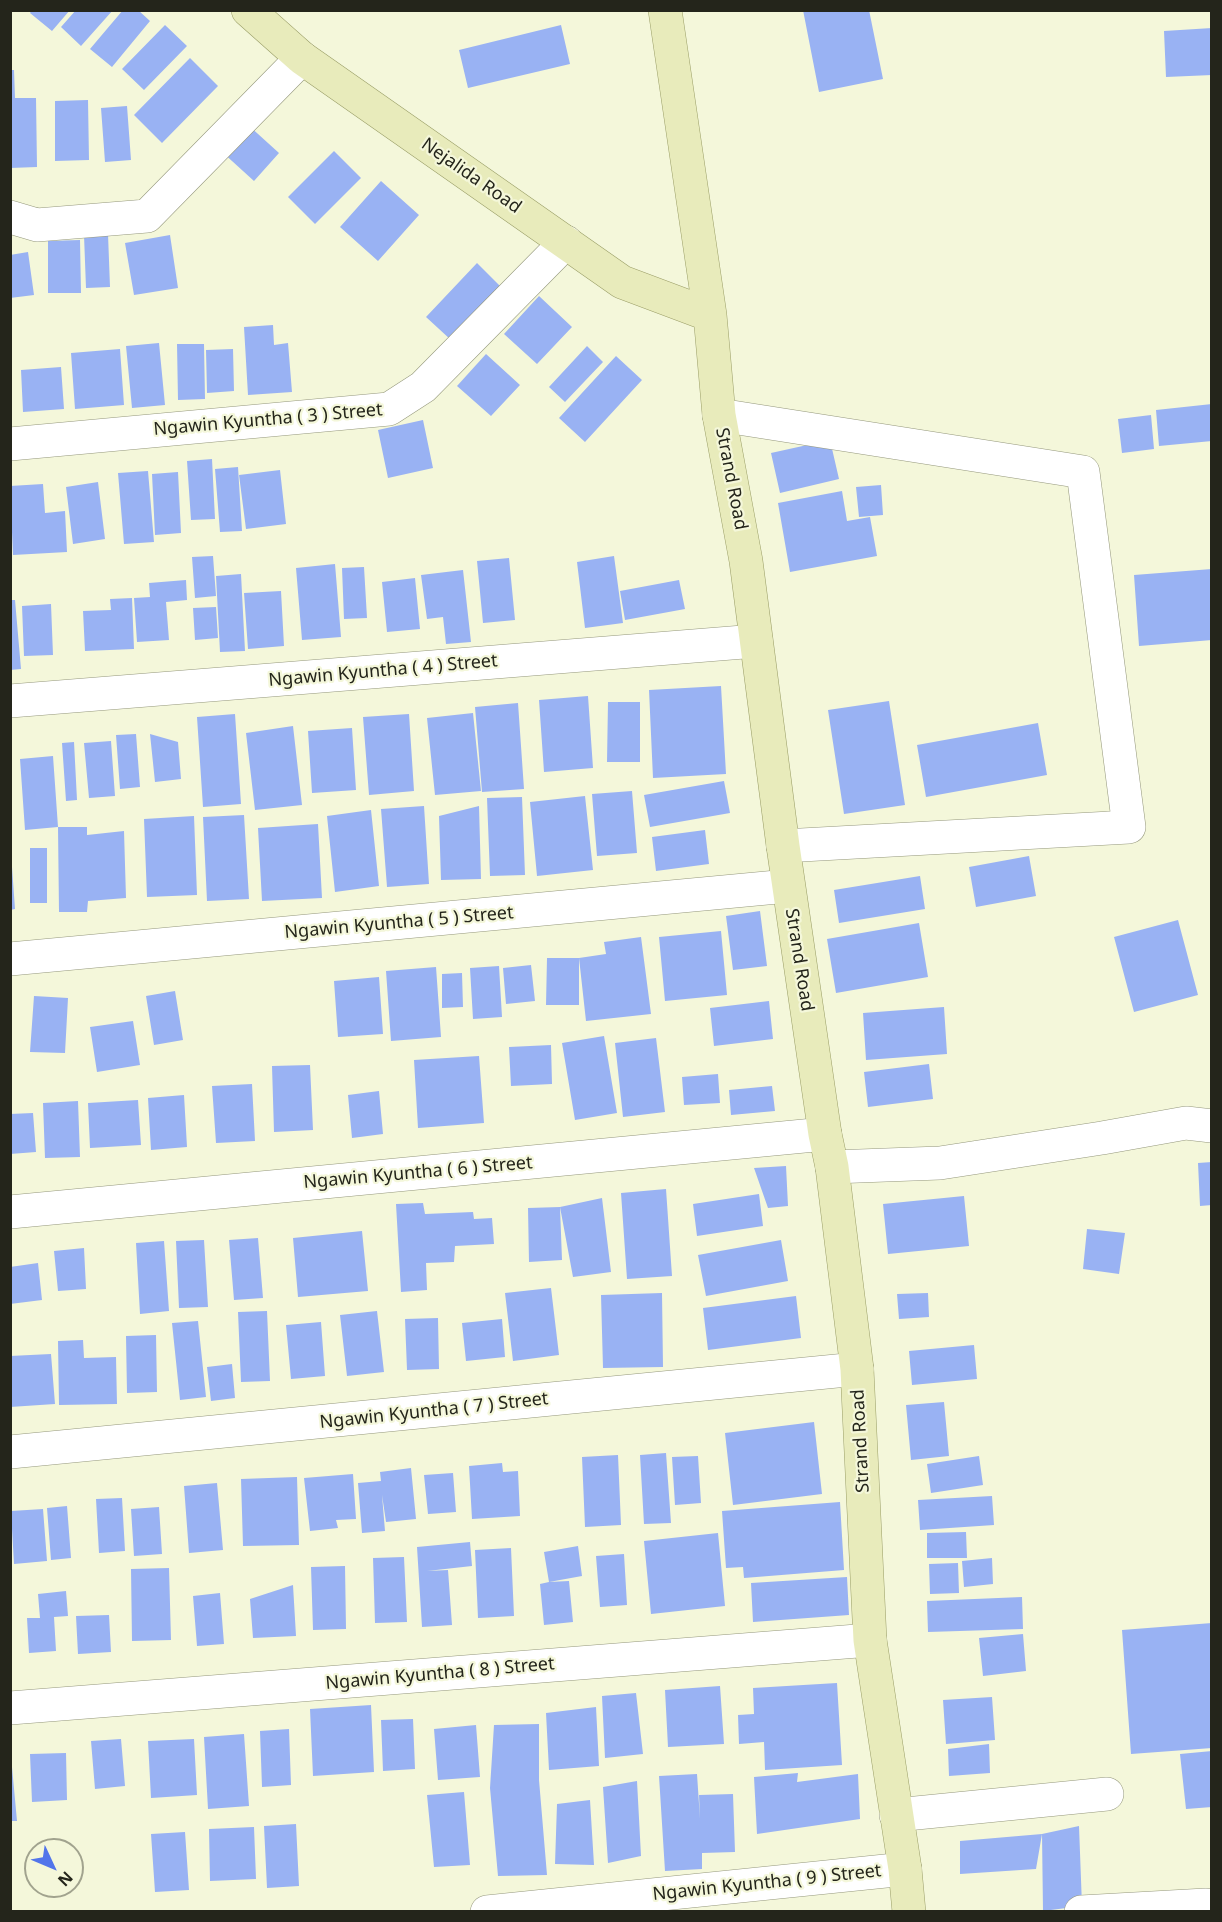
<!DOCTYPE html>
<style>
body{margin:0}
#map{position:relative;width:1222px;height:1922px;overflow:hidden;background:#f4f7da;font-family:"Noto Sans",sans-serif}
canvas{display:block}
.frame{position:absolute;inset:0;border:12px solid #24251b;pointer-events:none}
.north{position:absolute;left:24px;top:1838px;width:60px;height:60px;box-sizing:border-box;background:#f4f7da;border:2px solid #a1a38e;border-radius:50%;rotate:134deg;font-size:16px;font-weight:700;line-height:24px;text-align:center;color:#24251b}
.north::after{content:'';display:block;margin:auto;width:21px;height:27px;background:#5275ea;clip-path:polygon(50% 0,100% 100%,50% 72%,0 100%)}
</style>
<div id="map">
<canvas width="1222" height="1922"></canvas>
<div class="frame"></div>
<div class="north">N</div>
</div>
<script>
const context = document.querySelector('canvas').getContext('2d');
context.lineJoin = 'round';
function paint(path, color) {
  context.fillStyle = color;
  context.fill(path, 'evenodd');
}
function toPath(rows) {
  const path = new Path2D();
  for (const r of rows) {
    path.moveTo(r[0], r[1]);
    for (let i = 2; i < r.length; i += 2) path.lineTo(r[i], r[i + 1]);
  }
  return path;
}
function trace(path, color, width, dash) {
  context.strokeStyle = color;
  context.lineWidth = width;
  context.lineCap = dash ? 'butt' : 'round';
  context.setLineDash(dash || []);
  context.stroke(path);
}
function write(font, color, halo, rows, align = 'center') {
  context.font = font + ' "Noto Sans",sans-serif';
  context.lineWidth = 4.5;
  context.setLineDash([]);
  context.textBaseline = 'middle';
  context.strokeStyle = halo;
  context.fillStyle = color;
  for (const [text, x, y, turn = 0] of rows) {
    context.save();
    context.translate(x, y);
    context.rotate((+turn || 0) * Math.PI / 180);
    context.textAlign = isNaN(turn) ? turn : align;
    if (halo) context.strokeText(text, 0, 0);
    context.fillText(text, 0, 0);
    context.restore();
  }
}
paint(toPath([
 [32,10,70,10,52,31,30,13],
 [76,10,113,10,81,46,61,27],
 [123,10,138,10,150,21,112,67,90,49],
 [803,10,869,10,883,79,819,92],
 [165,25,187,46,144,90,122,69],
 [561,25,570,64,468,88,459,50],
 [1212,28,1212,75,1166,77,1164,31],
 [190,58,218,86,162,143,134,115],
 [10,70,14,70,15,98,36,98,37,167,10,168],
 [88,100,89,160,55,161,55,101],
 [127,106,131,160,105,162,101,108],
 [247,124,279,153,254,181,221,151],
 [334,151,361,178,315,224,288,197],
 [381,181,419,215,378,261,340,227],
 [108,234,110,287,86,288,84,235],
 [170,235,178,288,134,295,125,243],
 [80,240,81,293,48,293,48,241],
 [28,252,34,295,10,298,10,255],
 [477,263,501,287,451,340,426,317],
 [539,296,572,327,537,364,504,334],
 [273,325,274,345,288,343,292,392,248,395,244,327],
 [159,343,165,405,132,408,126,346],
 [177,344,204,344,205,399,178,400],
 [587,346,603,362,565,402,549,387],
 [120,349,124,405,75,409,71,353],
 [233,349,234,391,207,393,206,350],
 [486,354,520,385,491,416,457,386],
 [616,356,642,380,585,442,559,418],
 [61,367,64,409,23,412,21,370],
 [1212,404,1212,441,1159,446,1156,410],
 [1151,415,1154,449,1122,453,1118,419],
 [423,420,433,468,388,478,378,430],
 [830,440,839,479,780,493,771,453],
 [212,459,215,519,191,520,187,461],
 [238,467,242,531,220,532,215,469],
 [280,470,286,524,246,529,239,475],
 [148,471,154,542,124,544,118,473],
 [178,472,181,533,155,535,152,474],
 [98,482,105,539,73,544,66,487],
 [43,484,45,513,65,511,67,552,13,555,10,486],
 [881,485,883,515,859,517,856,487],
 [842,491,847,521,870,517,877,556,790,572,778,503],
 [213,556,216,596,195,598,192,557],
 [614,556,623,623,585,628,577,562],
 [509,558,515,620,483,623,477,561],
 [335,564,341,637,302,640,296,568],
 [364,567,367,618,344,619,342,568],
 [1212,569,1212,640,1139,646,1134,575],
 [463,570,471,642,446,644,443,617,427,619,421,575],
 [241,574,245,651,220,652,216,576],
 [415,578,420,629,387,632,382,582],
 [186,580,187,600,166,602,169,640,137,642,134,598,150,597,149,583],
 [679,580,685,609,625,620,620,591],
 [281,591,284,646,248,649,244,593],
 [132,598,134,649,85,651,83,611,111,610,110,599],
 [10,600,15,600,21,669,10,670],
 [51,604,53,655,24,656,22,606],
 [216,607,218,638,195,640,193,608],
 [721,686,726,774,653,778,649,690],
 [588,696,593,768,544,772,539,700],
 [889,701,905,805,844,814,828,710],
 [608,702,640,702,640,762,607,762],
 [518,703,524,789,482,792,475,707],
 [473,713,481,791,435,795,427,718],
 [235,714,241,804,203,807,197,717],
 [409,714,414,791,369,795,363,717],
 [1038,723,1047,775,926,797,917,745],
 [293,726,302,805,255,810,246,733],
 [352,728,356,790,312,793,308,731],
 [136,734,140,787,120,789,116,735],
 [150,734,178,742,181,779,155,782],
 [111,741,115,796,89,798,84,743],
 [74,742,77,800,66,801,62,743],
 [53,756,58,827,87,827,87,835,124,831,126,898,88,901,87,912,59,912,58,827,25,830,20,759],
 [724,781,730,813,650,827,644,795],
 [632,791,637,853,597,856,592,794],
 [585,796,593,870,537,876,530,802],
 [522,797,525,875,490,876,487,798],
 [424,806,429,884,387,887,381,809],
 [479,806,481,879,441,880,439,816],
 [371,810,379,886,335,892,327,816],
 [244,815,249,899,207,901,203,817],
 [194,816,197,895,147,897,144,819],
 [318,824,322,898,262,901,258,828],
 [705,830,709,864,656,871,652,837],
 [30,848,47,848,47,903,30,903],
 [1029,856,1036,896,976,907,969,867],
 [10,867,12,867,15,909,10,910],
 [920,876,925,909,839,923,834,890],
 [760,911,767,966,733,970,726,916],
 [1178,920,1198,995,1134,1012,1114,937],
 [919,923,928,977,836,993,827,939],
 [721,931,727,995,665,1001,659,937],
 [641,937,651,1014,586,1021,579,958,579,1005,546,1005,547,958,579,958,606,954,604,942],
 [531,965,535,1001,506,1004,503,968],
 [499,966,502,1017,473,1019,470,968],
 [436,967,441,1037,391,1041,386,971],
 [462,973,463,1007,442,1008,442,974],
 [379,977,383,1034,338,1037,334,981],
 [175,991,183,1040,154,1045,146,996],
 [34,996,68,998,65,1053,30,1052],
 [769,1001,773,1039,714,1046,710,1008],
 [944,1007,947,1054,866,1060,863,1013],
 [133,1021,140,1065,97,1072,90,1027],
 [604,1036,617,1113,575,1120,562,1043],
 [656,1038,665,1112,623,1117,615,1043],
 [551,1045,552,1084,511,1086,509,1047],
 [479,1056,484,1123,418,1128,414,1060],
 [929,1064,933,1099,868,1107,864,1072],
 [310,1065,313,1130,274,1132,272,1066],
 [718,1074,720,1103,684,1105,682,1077],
 [252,1084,255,1141,216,1143,212,1086],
 [772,1086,775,1111,731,1115,729,1090],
 [379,1091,383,1134,352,1138,348,1095],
 [184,1095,187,1147,151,1150,148,1098],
 [138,1100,141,1145,90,1148,88,1103],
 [78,1101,80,1157,45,1158,43,1103],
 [33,1113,36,1152,10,1154,10,1114],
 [1212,1162,1212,1205,1200,1206,1198,1163],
 [786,1166,788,1206,768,1208,754,1168],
 [666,1189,672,1276,627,1279,621,1193],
 [759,1194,763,1226,697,1236,693,1204],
 [964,1196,969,1246,888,1254,883,1204],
 [602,1198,611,1272,573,1277,560,1207],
 [423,1203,425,1214,473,1212,474,1219,492,1218,494,1244,455,1246,454,1262,426,1263,427,1290,401,1292,396,1204],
 [560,1207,562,1260,529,1262,528,1208],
 [1087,1229,1125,1233,1119,1274,1083,1269],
 [362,1231,368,1291,298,1297,293,1238],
 [258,1238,263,1298,234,1300,229,1240],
 [204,1240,208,1307,179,1308,176,1241],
 [781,1240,788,1281,706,1296,698,1255],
 [164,1241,169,1311,140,1314,136,1243],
 [84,1248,86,1289,58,1291,54,1251],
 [38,1263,42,1300,10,1304,10,1267],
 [551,1288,559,1355,513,1361,505,1293],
 [662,1293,663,1367,603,1368,601,1295],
 [928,1293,929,1317,899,1319,897,1294],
 [796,1296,801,1338,708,1350,703,1308],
 [267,1311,270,1381,241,1382,238,1312],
 [377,1311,384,1372,347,1376,340,1315],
 [438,1318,439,1369,407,1370,405,1319],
 [502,1319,505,1357,466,1361,462,1323],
 [198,1321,206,1397,180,1400,172,1323],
 [321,1322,325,1376,291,1379,286,1325],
 [156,1335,157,1392,127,1393,126,1336],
 [83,1340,84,1358,116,1357,117,1404,59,1405,58,1341],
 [974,1345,977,1379,912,1385,909,1351],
 [51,1354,55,1404,10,1407,10,1356],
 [232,1364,235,1398,211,1401,207,1367],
 [944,1402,949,1456,911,1460,906,1405],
 [814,1422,822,1494,733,1505,725,1433],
 [666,1453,671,1523,644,1524,640,1455],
 [618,1455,621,1525,585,1527,582,1457],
 [698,1456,701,1503,675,1505,672,1457],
 [979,1456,983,1485,931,1493,927,1464],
 [502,1463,503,1472,518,1471,520,1516,472,1519,469,1466],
 [411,1468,416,1519,386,1522,382,1495,385,1531,362,1533,358,1483,381,1481,380,1472],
 [453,1473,456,1512,428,1514,424,1475],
 [353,1474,356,1519,336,1520,338,1528,310,1531,304,1478],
 [297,1477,299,1545,243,1546,241,1479],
 [217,1483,223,1550,189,1553,184,1486],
 [992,1496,994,1525,920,1530,918,1500],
 [122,1498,125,1551,99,1553,96,1499],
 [840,1502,844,1570,744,1578,743,1567,726,1568,722,1511],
 [67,1506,71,1558,51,1560,47,1508],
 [159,1507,162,1554,134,1556,131,1509],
 [43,1509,47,1561,14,1564,11,1511],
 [966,1532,967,1558,927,1558,927,1533],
 [718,1533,725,1606,651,1614,644,1541],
 [470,1542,472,1566,427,1571,448,1570,452,1625,422,1627,417,1547],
 [578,1546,582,1576,549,1582,544,1552],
 [511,1548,514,1616,478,1618,475,1550],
 [624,1554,627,1605,600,1607,596,1556],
 [404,1557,407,1622,375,1623,373,1558],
 [992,1558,993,1584,964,1587,962,1561],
 [958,1563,959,1593,930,1594,929,1564],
 [345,1566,346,1629,313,1630,311,1567],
 [169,1568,171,1640,132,1641,131,1569],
 [847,1577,849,1615,753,1622,751,1583],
 [569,1581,573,1622,544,1625,540,1584,549,1582],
 [293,1585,296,1636,253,1638,250,1599],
 [66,1591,68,1616,54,1617,56,1651,29,1653,27,1618,40,1618,38,1594],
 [220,1593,224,1644,197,1646,193,1596],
 [1022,1597,1023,1629,928,1632,927,1601],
 [109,1615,111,1652,78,1654,76,1616],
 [1212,1623,1212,1748,1131,1754,1122,1630],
 [1023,1634,1026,1671,983,1676,979,1638],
 [837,1683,842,1765,765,1770,764,1742,739,1744,738,1715,754,1714,753,1688],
 [720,1686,724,1744,668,1747,665,1690],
 [636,1693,643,1754,605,1758,602,1696],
 [992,1697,995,1740,946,1744,943,1700],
 [371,1705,374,1772,313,1776,310,1709],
 [596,1707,599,1766,549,1770,546,1713],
 [413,1719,415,1769,383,1771,381,1720],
 [539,1724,539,1780,547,1875,498,1876,490,1788,494,1725],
 [476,1725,480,1777,438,1780,434,1729],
 [289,1729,291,1785,262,1787,260,1731],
 [244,1734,249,1806,208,1809,204,1737],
 [121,1739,125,1786,95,1789,91,1741],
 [194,1739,197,1795,151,1798,148,1741],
 [989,1744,990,1773,949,1776,948,1749],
 [1212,1751,1212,1807,1186,1809,1180,1754],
 [66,1753,67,1800,32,1802,30,1754],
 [10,1767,12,1767,17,1821,10,1821],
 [798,1773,797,1782,858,1774,860,1819,757,1834,754,1777],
 [697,1774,700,1819,699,1795,733,1794,735,1852,702,1853,702,1869,665,1871,659,1776],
 [637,1781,641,1856,608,1863,603,1787],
 [464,1792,470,1865,434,1867,427,1795],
 [590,1800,594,1865,555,1864,557,1804],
 [296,1824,299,1886,267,1888,264,1826],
 [1079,1826,1082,1906,1043,1911,1042,1834],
 [254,1827,256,1879,210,1881,209,1829],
 [185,1832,189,1890,155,1892,151,1834],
 [1042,1834,1036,1869,960,1874,960,1841]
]), '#99b2f3');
const minor = toPath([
 [10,217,37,225,147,216,302,58],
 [719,415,1083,472,1129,827,783,846],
 [10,444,389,409,423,387,566,242],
 [10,701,756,641],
 [10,959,788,886],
 [832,1167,940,1163,1102,1138,1186,1123,1212,1126],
 [10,1212,825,1134],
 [10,1452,857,1369],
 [10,1708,870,1640],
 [896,1815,1107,1794],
 [487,1912,905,1869],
 [1081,1912,1206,1905]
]);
const major = toPath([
 [248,10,302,58,622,282,710,315],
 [665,10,710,315,719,415,746,561,783,846,825,1134,832,1167,857,1369,870,1640,905,1869,909,1912]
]);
trace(minor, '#95987d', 34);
trace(major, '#999d66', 34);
trace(minor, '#fff', 33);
trace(major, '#e8ebbb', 33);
write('18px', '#24251b', '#f4f7da', [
 ["Nejalida Road",471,176,35],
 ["Ngawin Kyuntha ( 3 ) Street",268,420,-5],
 ["Strand Road",731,479,79],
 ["Ngawin Kyuntha ( 4 ) Street",383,671,-5],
 ["Ngawin Kyuntha ( 5 ) Street",399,923,-5],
 ["Strand Road",799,960,81],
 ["Ngawin Kyuntha ( 6 ) Street",418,1173,-5],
 ["Ngawin Kyuntha ( 7 ) Street",434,1411,-6],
 ["Strand Road",861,1441,-93],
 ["Ngawin Kyuntha ( 8 ) Street",440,1674,-5],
 ["Ngawin Kyuntha ( 9 ) Street",767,1883,-6]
]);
</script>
